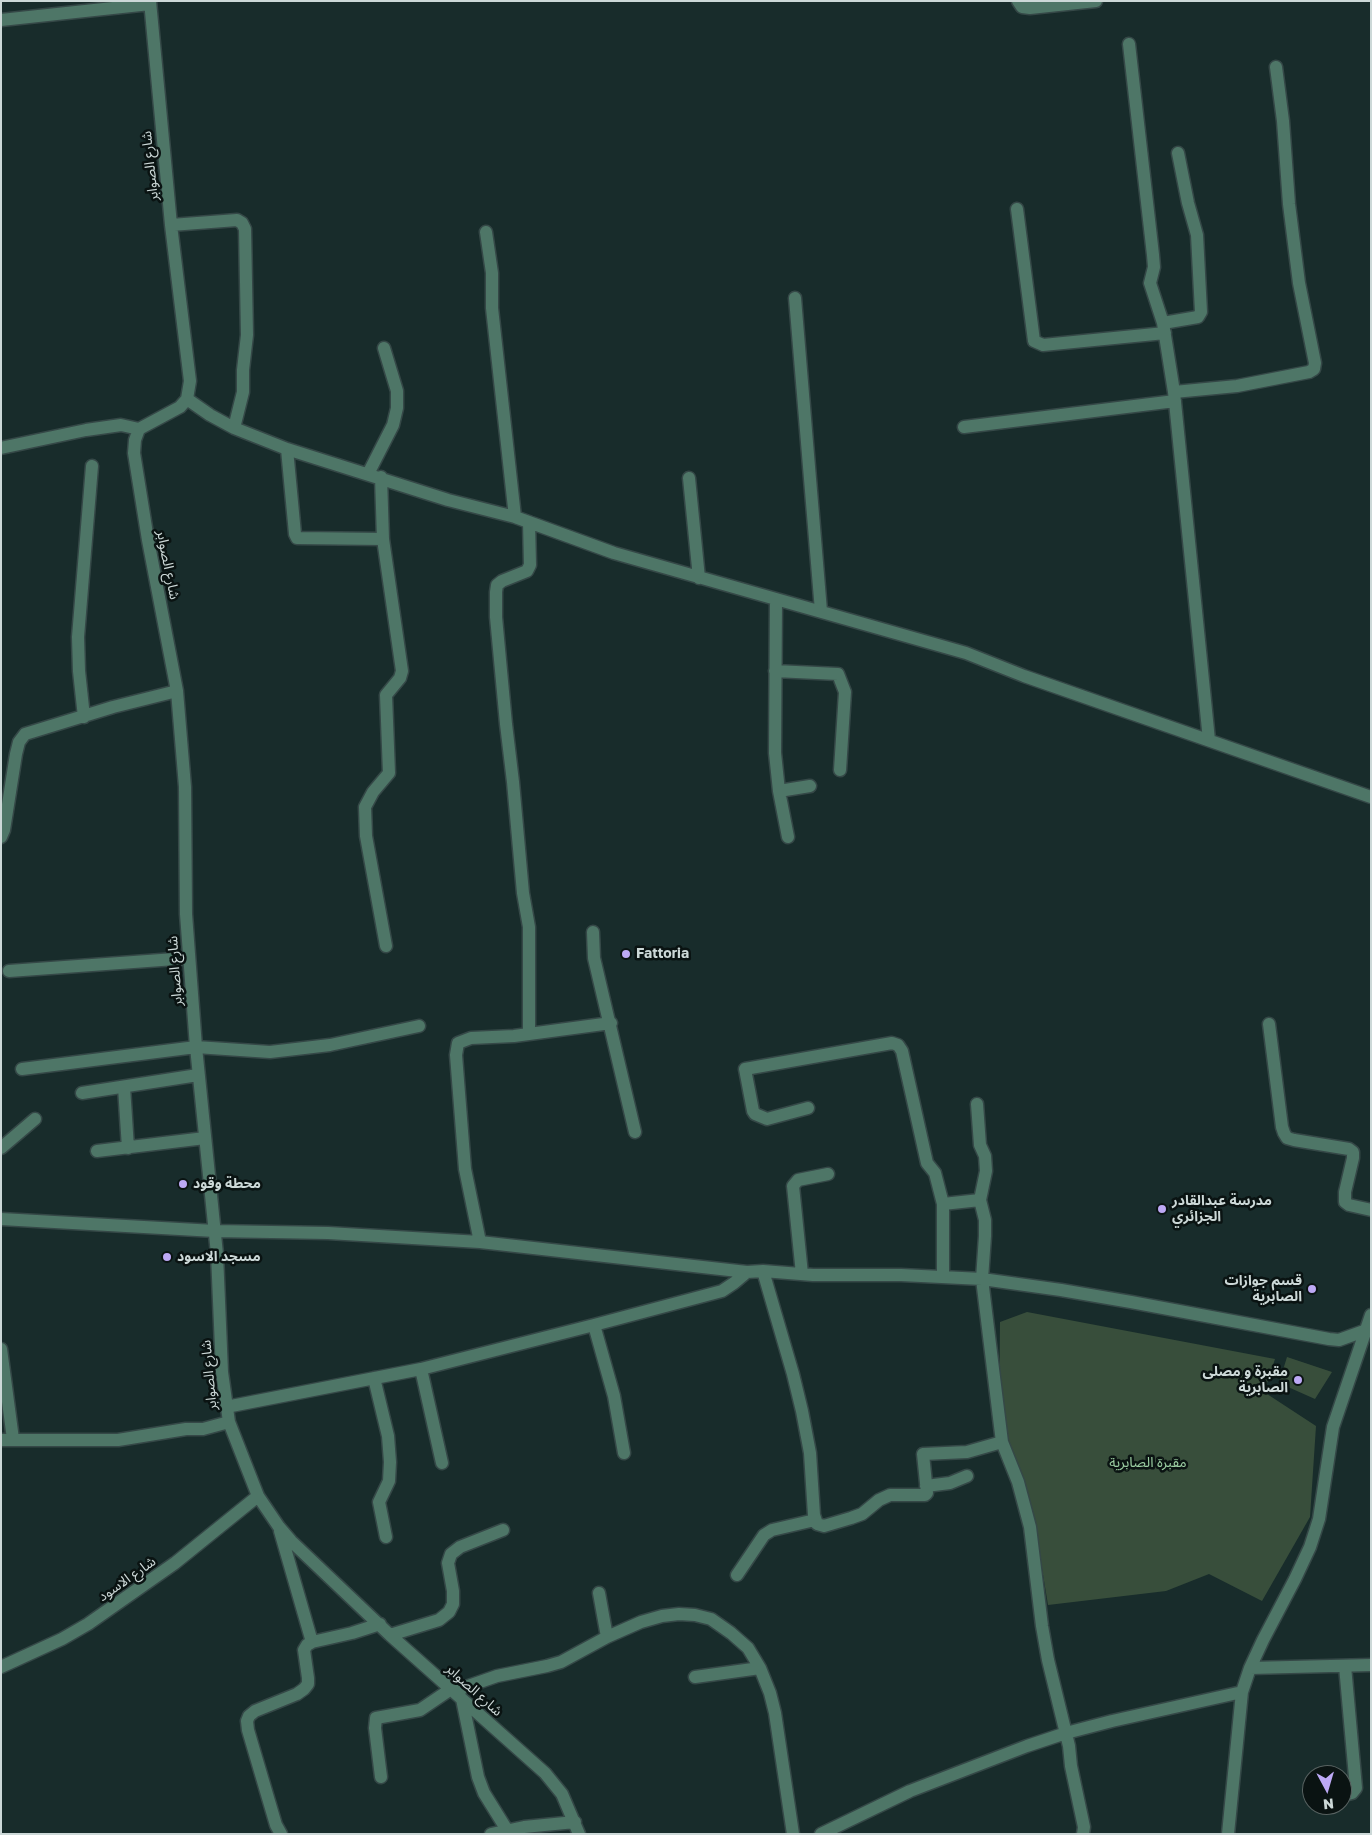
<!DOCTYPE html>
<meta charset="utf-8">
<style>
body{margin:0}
#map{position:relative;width:1372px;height:1835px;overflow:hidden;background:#182c2b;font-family:"Golos Text",sans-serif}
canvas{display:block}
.frame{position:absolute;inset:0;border:2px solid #ccd8d7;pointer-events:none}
.north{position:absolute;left:1302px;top:1765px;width:50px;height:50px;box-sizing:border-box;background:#0a1312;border:1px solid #586261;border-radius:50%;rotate:174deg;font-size:14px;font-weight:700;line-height:20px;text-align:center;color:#ccd8d7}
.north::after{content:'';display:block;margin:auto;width:18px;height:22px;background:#bda9f5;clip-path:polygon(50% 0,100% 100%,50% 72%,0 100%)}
</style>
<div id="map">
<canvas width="1372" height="1835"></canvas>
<div class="frame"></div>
<div class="north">N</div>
</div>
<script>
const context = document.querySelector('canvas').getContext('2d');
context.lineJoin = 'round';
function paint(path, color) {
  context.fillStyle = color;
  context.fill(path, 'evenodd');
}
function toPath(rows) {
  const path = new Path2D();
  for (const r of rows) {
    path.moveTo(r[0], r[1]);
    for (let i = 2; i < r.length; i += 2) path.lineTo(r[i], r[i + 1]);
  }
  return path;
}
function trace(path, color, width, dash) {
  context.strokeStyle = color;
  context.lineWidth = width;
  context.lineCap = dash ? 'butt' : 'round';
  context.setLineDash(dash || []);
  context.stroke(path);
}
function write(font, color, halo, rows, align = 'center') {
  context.font = font + ' "Golos Text","Noto Sans Arabic",sans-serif';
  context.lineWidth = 5;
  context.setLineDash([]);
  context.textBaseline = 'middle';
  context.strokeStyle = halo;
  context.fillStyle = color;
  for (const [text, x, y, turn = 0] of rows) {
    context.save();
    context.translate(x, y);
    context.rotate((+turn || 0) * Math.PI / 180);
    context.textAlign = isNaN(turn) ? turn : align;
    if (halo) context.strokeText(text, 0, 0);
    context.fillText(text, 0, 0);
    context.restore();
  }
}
paint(toPath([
 [1027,1312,1275,1359,1264,1392,1316,1426,1310,1517,1262,1601,1209,1574,1166,1591,1048,1605,1037,1538,999,1429,1000,1322],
 [1287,1357,1332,1372,1315,1399,1279,1383]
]), '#384e3b');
const minor = toPath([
 [150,1,171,225,190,381,187,399,180,407,139,429,135,440,134,453,148,540,177,691,185,787,186,914,196,1047,217,1254,222,1372,229,1422,258,1496,279,1527,291,1541,390,1635,545,1773,562,1794,579,1834],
 [1018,1,1022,7,1030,8,1096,1],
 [1,20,150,4],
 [1129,44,1153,255,1154,267,1150,283,1163,323,1174,392,1209,740],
 [1017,209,1034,341,1043,345,1165,333],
 [171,225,237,220,242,223,245,229,247,335,243,370,243,392,234,428],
 [486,232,492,273,492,308,515,517],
 [795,298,821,611],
 [1163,323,1198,317,1201,312,1197,235,1188,203,1178,153],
 [1174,392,1237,386,1309,372,1314,369,1315,363,1299,283,1289,204,1283,121,1276,67],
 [187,399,210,415,234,428,287,449,448,500,515,517,614,553,966,653,1024,676,1371,797],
 [964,427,1175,401],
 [1,448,86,430,121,425,139,429],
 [287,449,295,534,297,538,383,539],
 [368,474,393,425,397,408,397,391,384,348],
 [381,477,383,539,402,671,400,678,386,695,389,773,373,792,365,807,366,836,386,946],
 [689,478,699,578],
 [529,522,530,565,527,571,502,581,497,585,496,592,496,617,506,724,513,782,523,893,529,927,529,1033],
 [776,599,775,753,779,791,788,837],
 [775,671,838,674,845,692,840,770],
 [84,717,79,671,78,637,92,466],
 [779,791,810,786],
 [1,837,4,830,16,754,19,742,25,734,113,707,177,691],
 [593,932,594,958,635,1132],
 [9,971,189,958],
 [1269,1024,1282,1127,1284,1133,1287,1138,1294,1140,1349,1149,1353,1152,1353,1158,1345,1192,1345,1202,1349,1205,1371,1210],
 [22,1069,196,1047,270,1052,330,1045,419,1026],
 [124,1087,128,1148],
 [82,1093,198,1075],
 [977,1104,980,1145,985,1156,986,1171,980,1200],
 [808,1108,767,1119,755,1114,753,1111,745,1069,892,1043,898,1045,902,1051,927,1163,935,1173,943,1204],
 [1,1148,35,1119],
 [97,1151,205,1138],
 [1,1219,215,1231,328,1233,480,1242,747,1272,763,1271,813,1275,901,1275,982,1279,1061,1290,1131,1302,1329,1339,1339,1340,1364,1331,1371,1331],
 [480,1242,465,1169,456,1055,458,1043,471,1038,514,1036,611,1023],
 [763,1271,793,1374,802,1411,810,1453,814,1515,817,1524,824,1526,851,1518,862,1514,879,1500,890,1495,925,1495,927,1493,923,1454,967,1452,1002,1442],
 [802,1274,793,1186,798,1180,828,1174],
 [943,1276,943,1204,980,1200,985,1220,985,1236,982,1279,1000,1426,1002,1442,1018,1482,1030,1527,1042,1626,1048,1660,1069,1746,1071,1766,1084,1827,1083,1834],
 [594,1325,614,1396,624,1453],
 [1,1349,13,1439],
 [421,1369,442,1463],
 [374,1378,388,1436,390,1462,389,1481,379,1502,386,1537],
 [226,1407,421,1369,594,1325,722,1291,734,1283,747,1272],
 [1,1440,118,1440,186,1429,203,1429,229,1422],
 [926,1486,950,1483,967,1476],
 [280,1531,312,1642],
 [737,1575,764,1535,772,1530,815,1520],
 [599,1593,607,1637],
 [390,1635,439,1620,449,1612,453,1604,453,1591,448,1563,451,1554,460,1547,503,1530],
 [1,1667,62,1639,88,1624,175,1563,258,1496],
 [1250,1668,1371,1665],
 [695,1677,760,1668],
 [454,1691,497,1676,547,1666,561,1662,607,1637,641,1622,662,1616,679,1614,695,1615,711,1619,731,1633,748,1648,760,1668,770,1693,775,1713,793,1834],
 [462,1699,478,1777,484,1793,507,1830],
 [381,1777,375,1728,376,1718,420,1710,451,1689],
 [1344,1795,1352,1793,1356,1788,1345,1666],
 [281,1834,276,1825,248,1730,247,1721,249,1716,255,1711,297,1694,304,1689,308,1684,308,1678,304,1650,307,1645,312,1642,352,1633,380,1624],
 [491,1834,524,1827,575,1822],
 [821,1834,910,1791,1027,1746,1066,1733,1112,1721,1242,1692],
 [1228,1834,1242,1692,1250,1668,1263,1640,1295,1579,1310,1547,1319,1519,1333,1427,1371,1315]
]);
trace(minor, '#354847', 15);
trace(minor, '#4e7667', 12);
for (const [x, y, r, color] of [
 [626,954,5,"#bda9f5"],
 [183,1184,5,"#bda9f5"],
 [1162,1209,5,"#bda9f5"],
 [167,1257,5,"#bda9f5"],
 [1312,1289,5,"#bda9f5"],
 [1298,1380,5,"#bda9f5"]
]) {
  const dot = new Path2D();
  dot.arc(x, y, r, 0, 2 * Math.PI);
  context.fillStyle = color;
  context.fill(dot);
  trace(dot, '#0a1312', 2);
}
write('14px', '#ccd8d7', '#0a1312', [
 ["شارع الصوابر",150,166,-96],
 ["شارع الصوابر",168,565,79],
 ["شارع الصوابر",175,971,-94],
 ["شارع الصوابر",209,1375,-95],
 ["شارع الاسود",127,1579,-35],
 ["شارع الصوابر",474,1690,42]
]);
write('bold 14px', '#ccd8d7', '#0a1312', [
 ["Fattoria",636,954],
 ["محطة وقود",193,1184],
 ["مدرسة عبدالقادر",1172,1201],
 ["الجزائري",1172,1217],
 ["مسجد الاسود",177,1257],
 ["قسم جوازات",1302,1281,"right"],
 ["الصابرية",1302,1297,"right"],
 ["مقبرة و مصلى",1288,1372,"right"],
 ["الصابرية",1288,1388,"right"]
], 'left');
write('14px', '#9ccfa3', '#0a1312', [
 ["مقبرة الصابرية",1148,1463]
]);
</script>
